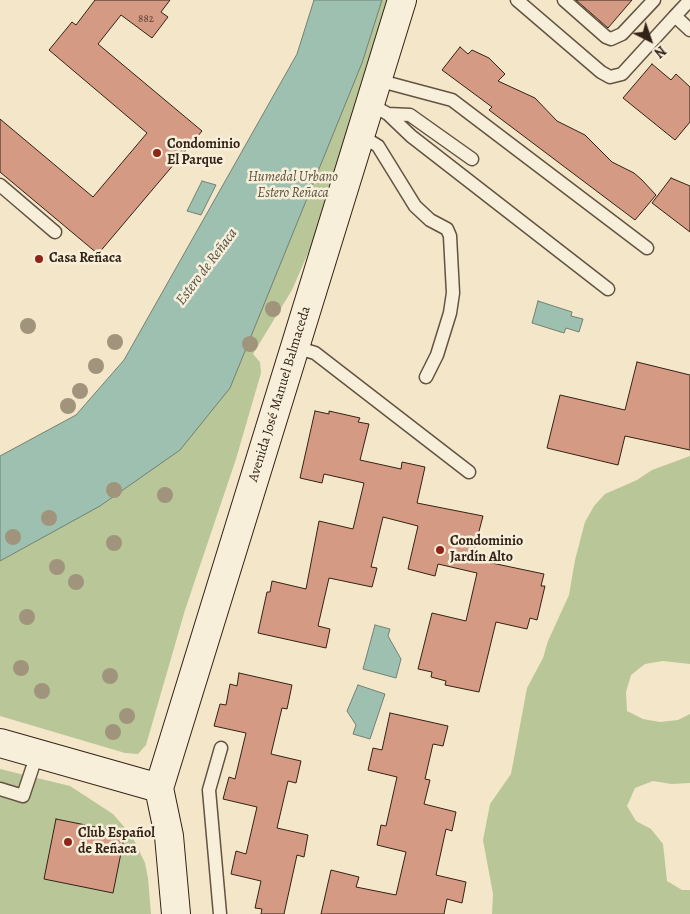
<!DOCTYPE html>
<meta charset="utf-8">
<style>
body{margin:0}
#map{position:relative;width:690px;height:914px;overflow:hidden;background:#f4e6c8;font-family:Alegreya,serif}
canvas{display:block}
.north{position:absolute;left:625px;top:15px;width:50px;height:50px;-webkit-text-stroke:4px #f8efdb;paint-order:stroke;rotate:139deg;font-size:14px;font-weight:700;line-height:20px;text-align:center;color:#332216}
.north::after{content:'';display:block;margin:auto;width:18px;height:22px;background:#332216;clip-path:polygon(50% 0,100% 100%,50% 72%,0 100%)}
</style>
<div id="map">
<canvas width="690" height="914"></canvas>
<div class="north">N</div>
</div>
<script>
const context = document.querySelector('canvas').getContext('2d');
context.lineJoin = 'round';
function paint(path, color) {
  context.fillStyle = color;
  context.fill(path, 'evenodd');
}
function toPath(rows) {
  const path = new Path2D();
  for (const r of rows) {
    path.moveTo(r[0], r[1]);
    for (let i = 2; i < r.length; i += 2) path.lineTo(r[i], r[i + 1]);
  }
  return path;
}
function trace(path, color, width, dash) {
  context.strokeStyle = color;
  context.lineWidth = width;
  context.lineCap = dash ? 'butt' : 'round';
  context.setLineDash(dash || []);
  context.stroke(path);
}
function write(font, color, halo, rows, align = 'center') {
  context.font = font + ' Alegreya,serif';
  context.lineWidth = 5;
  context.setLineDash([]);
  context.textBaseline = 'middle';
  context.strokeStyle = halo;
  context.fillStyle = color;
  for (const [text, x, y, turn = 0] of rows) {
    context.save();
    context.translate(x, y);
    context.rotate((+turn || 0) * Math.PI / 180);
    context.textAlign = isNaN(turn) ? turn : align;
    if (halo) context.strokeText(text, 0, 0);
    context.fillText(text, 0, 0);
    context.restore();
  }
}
paint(toPath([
 [331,0,402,0,355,145,292,290,253,354,260,362,261,373,236,459,185,610,146,745,138,754,125,753,0,716,0,561,23,548,0,480,96,423],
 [690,456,690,664,663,661,645,664,631,675,626,692,627,711,643,719,660,722,678,720,690,714,690,783,671,784,653,781,635,788,627,806,636,821,651,829,663,844,667,881,682,890,690,890,690,914,492,914,493,894,483,840,490,804,511,774,527,688,543,658,548,641,569,595,575,560,585,522,594,506,605,494,637,480,652,470],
 [0,769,70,786,113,814,132,836,145,863,148,878,151,914,0,914]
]), '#b9c698');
const water = toPath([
 [314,0,382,0,362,63,230,388,180,450,100,506,0,561,0,456,76,415,124,360,297,54,314,0],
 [202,181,216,185,201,215,187,211,202,181],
 [538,301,572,312,571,316,583,319,579,332,566,328,564,333,532,323,538,301],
 [375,625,390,629,388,636,401,659,396,678,363,669,375,625],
 [358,685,385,694,370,739,353,734,356,725,347,711,358,685]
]);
paint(water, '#9dc0b0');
trace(water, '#738172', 1);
const building = toPath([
 [95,0,170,0,161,12,168,17,152,38,121,15,98,44,202,131,98,254,0,172,0,119,93,197,147,133,49,50,72,22,76,25,95,0],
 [576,0,632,0,608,28,576,0],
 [460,47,468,54,472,50,489,58,505,74,498,81,535,98,557,121,585,135,612,162,634,173,642,180,656,195,635,220,489,110,492,107,442,70,460,47],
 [652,64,671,80,676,74,690,87,690,122,675,140,623,98,652,64],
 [671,178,690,186,690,232,652,203,671,178],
 [637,362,690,375,690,450,625,436,618,465,547,448,560,395,625,410,637,362],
 [315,411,329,414,329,411,360,418,358,422,369,424,360,460,401,469,402,462,425,467,417,503,483,516,473,554,488,557,487,562,544,574,541,586,545,586,537,620,530,618,527,629,496,622,479,692,445,685,446,681,431,677,432,672,418,669,432,613,466,621,477,573,438,564,435,576,408,569,418,526,383,517,371,567,377,568,372,587,329,578,318,626,330,629,326,648,258,633,267,592,270,592,272,581,306,589,319,521,353,529,364,483,324,474,322,483,300,478,315,411],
 [239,673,292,685,287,709,282,708,271,754,301,761,296,783,288,781,277,828,308,835,304,857,297,855,284,914,261,914,262,909,255,908,261,881,231,874,236,851,246,854,257,807,223,799,229,777,235,779,246,733,214,726,220,704,226,705,230,684,237,686,239,673],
 [390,713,448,726,443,746,433,744,425,779,430,780,424,804,456,812,452,831,446,829,436,875,466,882,462,903,447,899,444,914,321,914,331,870,359,877,356,887,396,895,406,852,377,845,381,825,386,826,397,777,368,770,373,748,382,750,390,713],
 [56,819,125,833,113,893,44,879,56,819]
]);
paint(building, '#d59a84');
trace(building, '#332216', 1);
const lane = toPath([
 [517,0,601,72,610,77,622,74,675,16,690,30],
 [564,0,606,37,611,39,622,34,654,0],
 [675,16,690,0],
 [377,80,452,100,647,248],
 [370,104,388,114,411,136,608,289],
 [388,114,410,115,472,159],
 [360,135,378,146,415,206,430,220,447,229,450,236,453,293,450,313,437,355,426,377],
 [0,185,55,232],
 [295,347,315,353,469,472],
 [0,789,23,796,37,754],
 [220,914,209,790,221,748]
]);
const secondary = toPath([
 [0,743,159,788],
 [176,914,169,836,159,788,402,0]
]);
trace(lane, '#635342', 15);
trace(secondary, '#332216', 30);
trace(lane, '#f8efdb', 12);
trace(secondary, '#f8efdb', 28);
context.fillStyle = '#a0957c';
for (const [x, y] of [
 [273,309],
 [28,326],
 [115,342],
 [250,344],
 [96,366],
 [80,391],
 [68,406],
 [114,490],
 [165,495],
 [49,518],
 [13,537],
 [114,543],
 [57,567],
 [76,582],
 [27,617],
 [21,668],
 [110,676],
 [42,691],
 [127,716],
 [113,732]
]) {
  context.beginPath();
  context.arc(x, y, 8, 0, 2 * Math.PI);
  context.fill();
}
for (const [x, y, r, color] of [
 [157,153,5,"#8f2418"],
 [39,259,5,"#8f2418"],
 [440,550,5,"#8f2418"],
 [68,842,5,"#8f2418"]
]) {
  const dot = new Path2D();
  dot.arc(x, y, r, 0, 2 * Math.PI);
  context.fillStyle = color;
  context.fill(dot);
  trace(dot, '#f8efdb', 2);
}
write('11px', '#5c4032', null, [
 ["882",146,19]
]);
write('bold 14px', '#332216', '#f8efdb', [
 ["Condominio",167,145],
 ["El Parque",167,161],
 ["Casa Reñaca",49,259],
 ["Condominio",450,542],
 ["Jardín Alto",450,558],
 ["Club Español",78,834],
 ["de Reñaca",78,850]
], 'left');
write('italic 14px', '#5b533d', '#f8efdb', [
 ["Humedal Urbano",293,178],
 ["Estero Reñaca",293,194]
]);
write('14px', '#332216', '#f8efdb', [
 ["Avenida José Manuel Balmaceda",280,394,-73]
]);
write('italic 15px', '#535144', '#f8efdb', [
 ["Estero de Reñaca",207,267,-53]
]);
</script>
